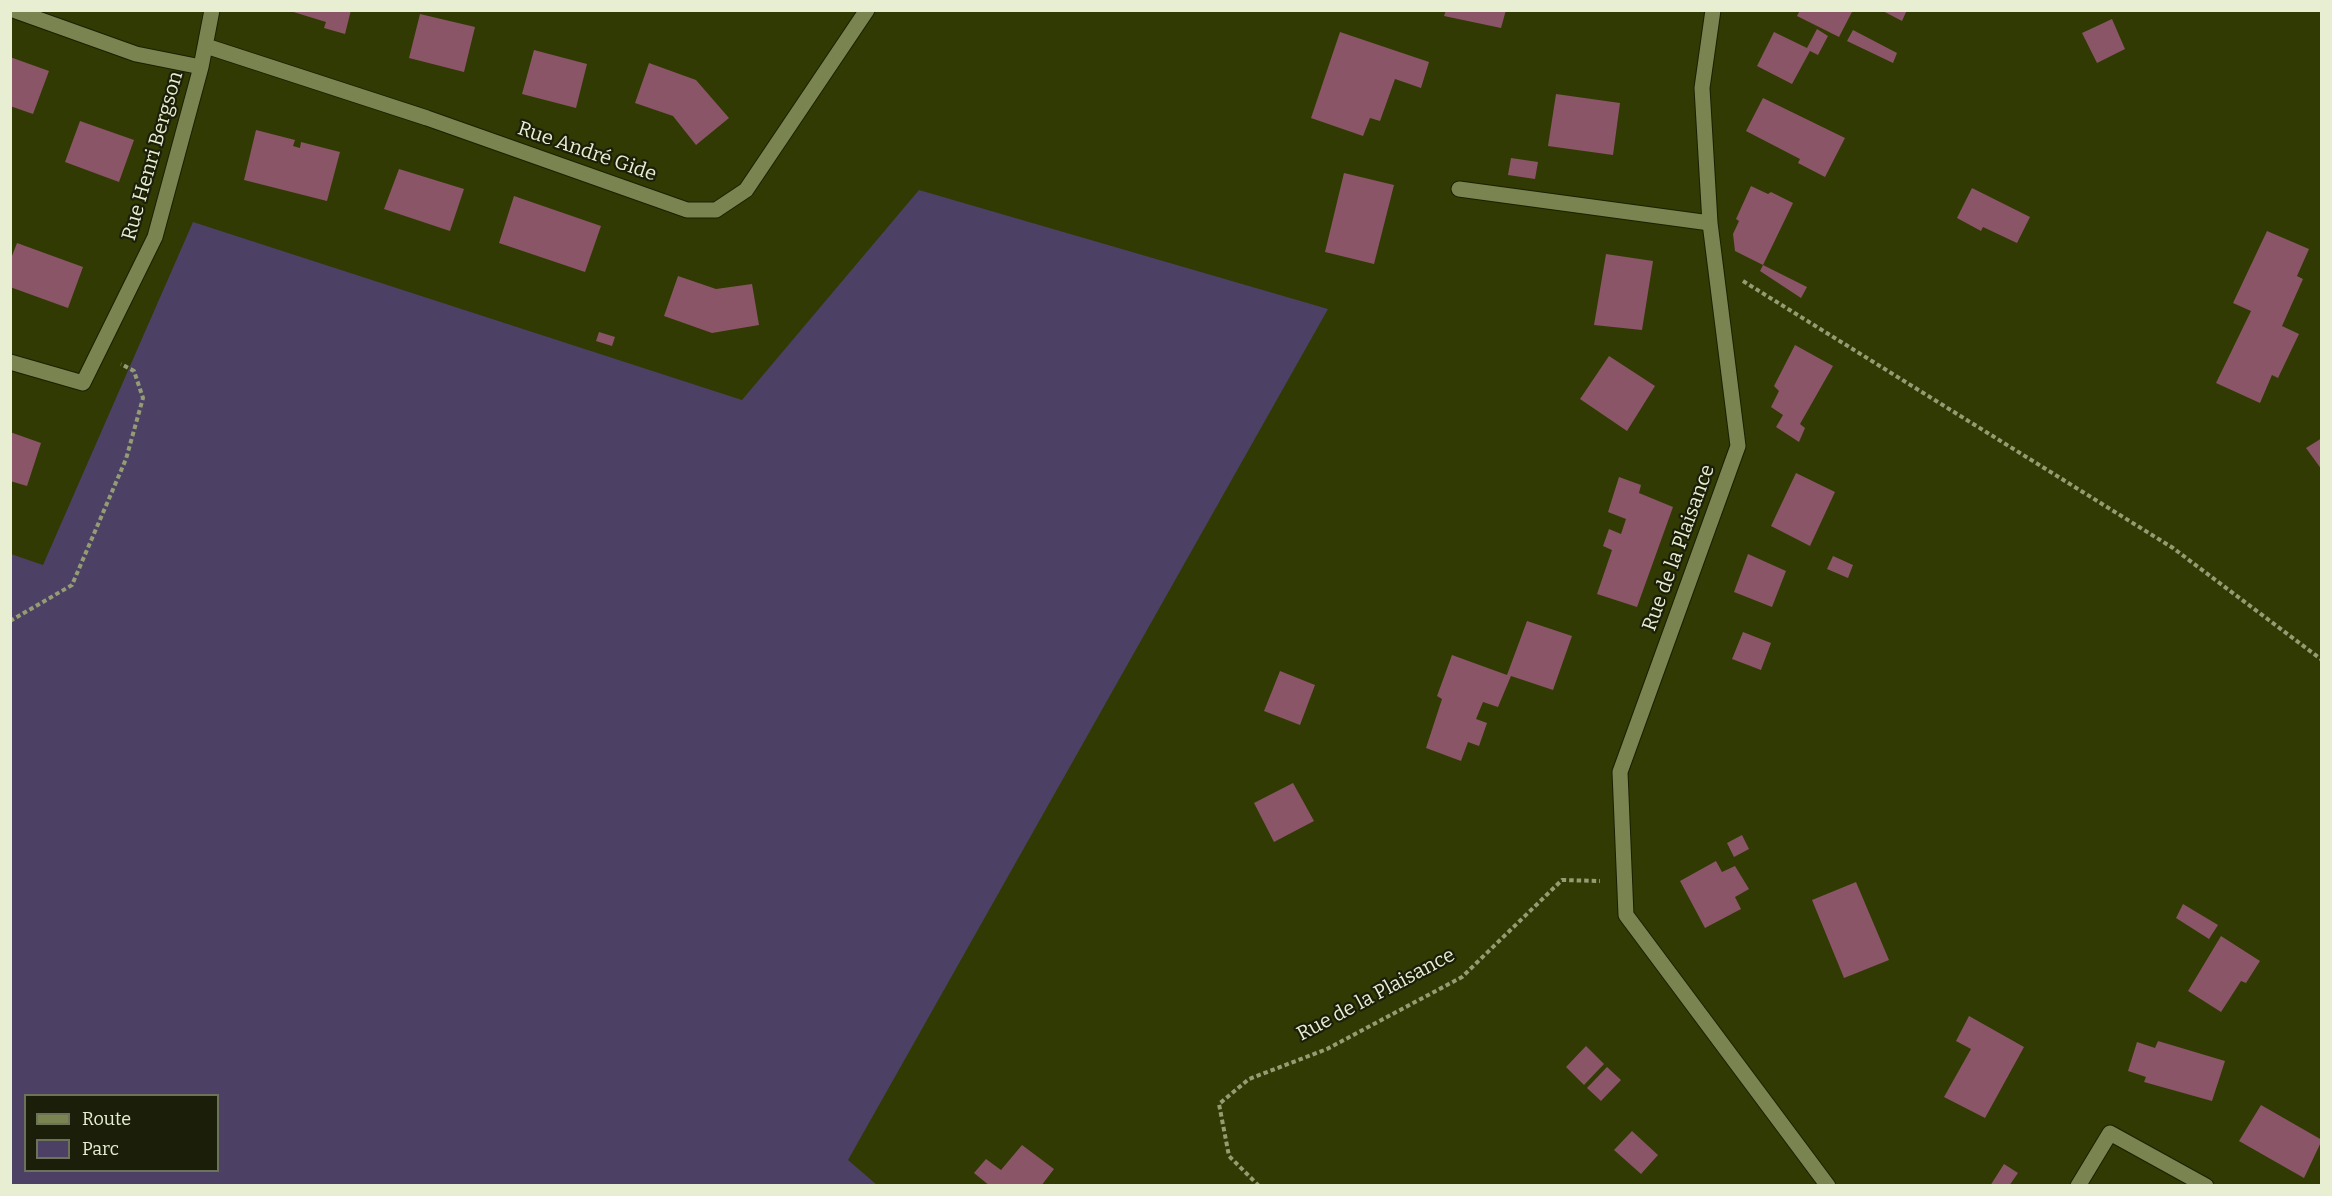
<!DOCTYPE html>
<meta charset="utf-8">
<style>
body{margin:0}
#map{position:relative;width:2332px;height:1196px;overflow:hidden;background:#313a03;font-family:Bitter,serif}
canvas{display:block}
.frame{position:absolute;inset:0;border:12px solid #e7eed2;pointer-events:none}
.legend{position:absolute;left:24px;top:1094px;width:195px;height:78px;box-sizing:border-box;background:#1b1f0a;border:2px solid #6d725a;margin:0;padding:8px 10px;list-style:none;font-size:18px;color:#e7eed2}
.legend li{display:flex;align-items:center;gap:12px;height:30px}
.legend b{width:30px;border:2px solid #6d725a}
</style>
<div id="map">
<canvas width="2332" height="1196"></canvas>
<div class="frame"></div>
<ul class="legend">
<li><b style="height:8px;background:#798451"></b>Route</li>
<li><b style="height:16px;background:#4c4065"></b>Parc</li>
</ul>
</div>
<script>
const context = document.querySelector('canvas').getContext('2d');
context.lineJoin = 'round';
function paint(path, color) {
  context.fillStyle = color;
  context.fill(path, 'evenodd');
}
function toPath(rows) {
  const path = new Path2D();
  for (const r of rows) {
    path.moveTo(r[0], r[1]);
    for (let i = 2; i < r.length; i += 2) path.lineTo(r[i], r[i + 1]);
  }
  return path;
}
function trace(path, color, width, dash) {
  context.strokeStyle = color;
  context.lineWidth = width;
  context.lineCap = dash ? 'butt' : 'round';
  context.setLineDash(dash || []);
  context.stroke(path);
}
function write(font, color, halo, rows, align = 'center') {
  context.font = font + ' Bitter,serif';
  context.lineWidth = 4.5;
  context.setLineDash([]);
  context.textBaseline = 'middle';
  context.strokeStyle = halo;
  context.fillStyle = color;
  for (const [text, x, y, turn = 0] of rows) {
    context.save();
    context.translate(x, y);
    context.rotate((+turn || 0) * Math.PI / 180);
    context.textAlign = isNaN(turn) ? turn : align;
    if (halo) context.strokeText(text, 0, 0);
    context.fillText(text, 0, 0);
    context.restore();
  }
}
paint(toPath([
 [919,190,1328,309,848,1160,877,1185,11,1185,11,554,43,565,193,222,742,400],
 [26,1096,218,1096,218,1170,26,1170]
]), '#4c4065');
paint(toPath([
 [287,10,351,10,345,34,324,28,326,22],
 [1446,10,1506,10,1501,28,1444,16],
 [1800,10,1853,10,1839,37,1797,16],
 [1881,10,1907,10,1902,21],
 [420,14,475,27,464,72,409,58],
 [2112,19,2125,49,2097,63,2082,33],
 [1817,29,1828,36,1818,55,1810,51,1792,84,1757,66,1774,32,1807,48],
 [1853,30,1897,53,1893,63,1847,41],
 [1340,32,1429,62,1421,88,1395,79,1380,121,1370,118,1363,136,1311,118],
 [534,50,587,64,576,108,522,94],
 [10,57,49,71,33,114,10,106],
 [649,63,696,80,729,118,696,145,673,116,635,103],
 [1556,94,1620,103,1613,155,1548,146],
 [1763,98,1845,138,1825,177,1798,163,1800,159,1746,131],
 [80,121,134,140,119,182,65,162],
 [256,130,295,140,293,146,300,148,301,142,340,152,327,201,244,180],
 [1511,158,1538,162,1535,179,1508,175],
 [399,169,464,189,450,231,384,209],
 [1344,173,1394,185,1374,264,1325,252],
 [1751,186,1768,194,1771,192,1793,203,1763,265,1735,251,1733,234,1739,221,1736,219],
 [1972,188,2030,217,2017,243,1983,227,1981,231,1957,218],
 [514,196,601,226,585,272,499,243],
 [2267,231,2309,249,2297,276,2303,279,2282,326,2299,334,2278,378,2272,375,2260,403,2216,383,2251,311,2233,303],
 [17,243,83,267,68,308,10,287,10,261],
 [1606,254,1653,261,1642,330,1594,325],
 [1763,265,1807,287,1801,298,1760,271],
 [678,276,716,289,752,284,759,325,712,333,664,316],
 [599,332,615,337,612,346,596,341],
 [1795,345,1833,366,1800,424,1805,428,1799,442,1776,427,1783,415,1771,407,1779,391,1774,386],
 [1609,356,1655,386,1627,431,1580,399],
 [10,432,41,443,27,486,10,481],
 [2322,438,2322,470,2306,448],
 [1796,473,1835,492,1810,546,1771,526],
 [1619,477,1641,485,1639,493,1673,507,1637,607,1597,594,1612,550,1603,546,1609,529,1621,534,1626,519,1608,512],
 [1748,554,1786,571,1772,607,1734,592],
 [1833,556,1853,565,1848,578,1827,569],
 [1527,621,1572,636,1553,690,1511,676,1498,707,1483,702,1476,719,1487,723,1479,746,1468,742,1461,761,1426,748,1442,699,1437,696,1452,655,1507,675],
 [1743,632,1771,643,1761,670,1732,659],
 [1280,671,1315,685,1300,725,1264,711],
 [1293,783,1314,821,1274,842,1254,803],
 [1742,835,1749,849,1734,857,1727,843],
 [1716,861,1722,872,1735,866,1749,889,1735,897,1741,909,1705,928,1680,881],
 [1856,882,1889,960,1844,978,1812,900],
 [2183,904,2218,925,2209,939,2176,918],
 [2221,936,2260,961,2246,983,2241,981,2221,1012,2188,991],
 [1969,1016,2024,1047,1985,1118,1944,1097,1971,1049,1956,1041],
 [2158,1041,2225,1061,2212,1101,2144,1082,2146,1077,2128,1071,2137,1042,2155,1048],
 [1586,1046,1604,1064,1584,1085,1566,1067],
 [1607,1067,1621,1080,1601,1101,1587,1088],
 [2261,1105,2322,1140,2304,1178,2239,1141],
 [1632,1131,1658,1155,1641,1174,1614,1150],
 [1022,1145,1054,1169,1041,1186,990,1186,974,1173,986,1159,1001,1170],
 [2004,1164,2018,1173,2009,1186,1990,1186]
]), '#8a5567');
const minor = toPath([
 [13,10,136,54,201,67],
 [1713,10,1702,88,1710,223,1738,446,1620,772,1626,915,1828,1186],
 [206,46,427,118,687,210,716,210,746,190,867,10],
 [1459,189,1710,223],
 [10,362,83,383,155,237,201,67,212,10],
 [2078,1186,2110,1133,2206,1186]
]);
trace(minor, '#1a2000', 17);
trace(toPath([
 [1743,281,2173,548,2322,660],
 [10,621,72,585,126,459,143,398,134,371,121,364],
 [1259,1186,1229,1156,1219,1104,1249,1079,1327,1049,1462,977,1562,880,1600,881]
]), '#949c73', 4, [4.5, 3]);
trace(minor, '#798451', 15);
write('20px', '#e7eed2', '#1b1f0a', [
 ["Rue André Gide",587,152,19],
 ["Rue Henri Bergson",153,156,-74],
 ["Rue de la Plaisance",1679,548,-70],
 ["Rue de la Plaisance",1376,995,-28]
]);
</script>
